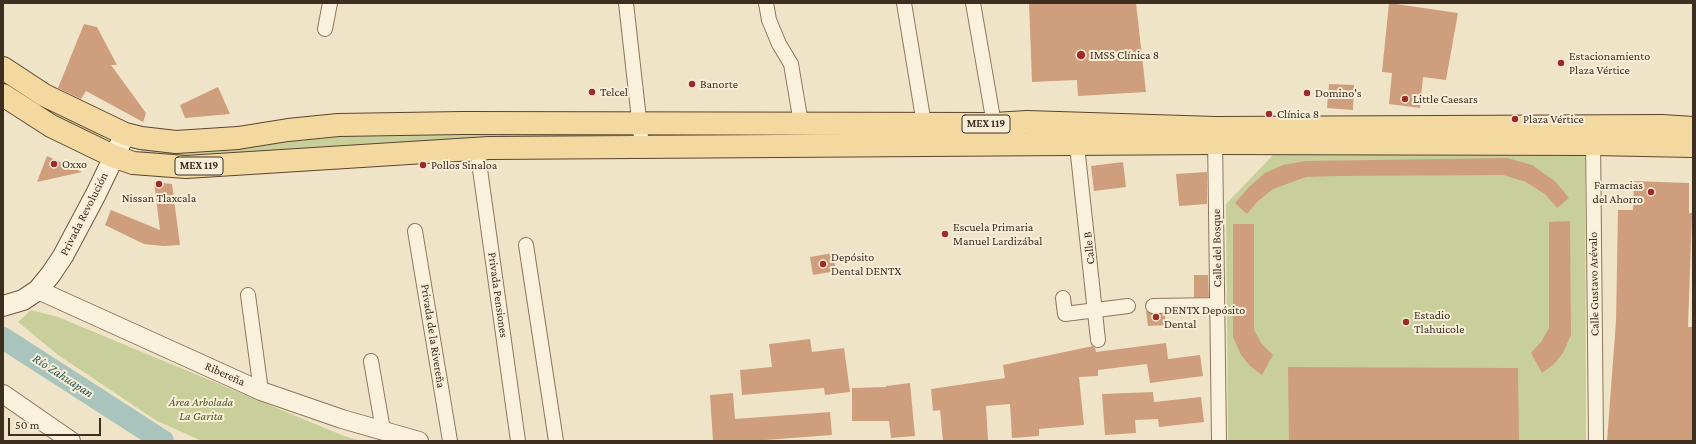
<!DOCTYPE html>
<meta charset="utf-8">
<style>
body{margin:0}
#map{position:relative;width:1696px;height:444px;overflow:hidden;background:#f0e4c8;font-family:"Crimson Pro",serif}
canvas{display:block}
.frame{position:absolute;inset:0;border:4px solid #3d2e20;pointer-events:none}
.scale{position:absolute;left:8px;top:418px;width:93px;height:18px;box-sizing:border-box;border:2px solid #3d2e20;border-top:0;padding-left:5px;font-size:12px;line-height:14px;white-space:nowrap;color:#3d2e20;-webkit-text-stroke:3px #f7eed8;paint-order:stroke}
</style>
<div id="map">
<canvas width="1696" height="444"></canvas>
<div class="frame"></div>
<div class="scale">50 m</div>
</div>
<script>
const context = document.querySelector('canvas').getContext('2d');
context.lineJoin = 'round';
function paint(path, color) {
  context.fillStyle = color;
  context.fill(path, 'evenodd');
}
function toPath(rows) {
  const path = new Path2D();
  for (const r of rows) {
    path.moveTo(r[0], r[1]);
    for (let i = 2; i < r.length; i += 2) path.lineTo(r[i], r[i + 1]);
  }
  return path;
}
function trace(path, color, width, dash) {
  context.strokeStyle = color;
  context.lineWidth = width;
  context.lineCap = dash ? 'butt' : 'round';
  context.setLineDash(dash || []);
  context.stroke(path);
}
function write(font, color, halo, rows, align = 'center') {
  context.font = font + ' "Crimson Pro",serif';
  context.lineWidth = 4;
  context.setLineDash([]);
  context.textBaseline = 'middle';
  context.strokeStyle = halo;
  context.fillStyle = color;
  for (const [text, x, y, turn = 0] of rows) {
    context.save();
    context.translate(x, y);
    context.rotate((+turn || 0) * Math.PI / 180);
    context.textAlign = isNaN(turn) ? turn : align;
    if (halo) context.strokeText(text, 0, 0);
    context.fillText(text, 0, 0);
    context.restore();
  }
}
paint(toPath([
 [3,75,103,132,102,142,3,89],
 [619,128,619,142,187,163,141,156,141,147,235,150,330,133],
 [1585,153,1586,441,1228,441,1226,204,1273,155],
 [31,310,58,317,344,436,361,441,202,441,157,421,58,355,18,322]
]), '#c9cf9b');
trace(toPath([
 [3,338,163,441]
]), '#a9c4bc', 22);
paint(toPath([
 [1029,3,1136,3,1146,92,1078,96,1077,80,1032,82],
 [1389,3,1458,13,1446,80,1423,77,1420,108,1389,104,1392,73,1382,72],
 [84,24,97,27,117,65,111,65,146,113,143,122,86,91,81,99,58,88],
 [1329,84,1354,85,1353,110,1327,108],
 [218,87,230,114,185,118,180,105],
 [47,156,82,172,37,182],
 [1507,158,1532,165,1556,182,1569,198,1557,208,1546,195,1526,182,1503,175,1338,176,1306,177,1273,189,1257,202,1247,214,1235,203,1249,187,1265,173,1283,165,1305,161],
 [1123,162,1126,187,1094,191,1091,166],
 [1207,172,1207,204,1179,206,1176,174],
 [1634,181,1689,183,1689,213,1692,213,1688,327,1693,327,1693,441,1607,441,1616,321,1618,210,1633,210],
 [154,182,172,184,180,245,163,246,144,244,105,225,111,210,160,230],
 [1570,221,1571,335,1563,353,1554,364,1542,373,1531,353,1541,342,1549,328,1549,222],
 [1233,224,1254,224,1254,330,1262,344,1273,355,1262,375,1250,366,1241,355,1233,337],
 [833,253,836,271,813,275,810,257],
 [1194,275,1208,275,1209,297,1194,297],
 [1146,311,1153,314,1165,314,1166,325,1148,326],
 [810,339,812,352,844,348,850,392,825,395,824,388,742,395,740,370,772,367,769,344],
 [1166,343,1168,359,1200,355,1203,376,1150,383,1147,364,1098,370,1098,376,1079,377,1084,425,1039,429,1039,436,1012,438,1010,404,986,406,988,440,943,441,940,410,933,411,931,389,1005,378,1003,365,1093,346,1095,348,1096,352],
 [1288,367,1518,368,1519,441,1289,441],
 [910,383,915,436,891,438,889,421,852,421,852,388,886,387,886,386],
 [1153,392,1154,402,1201,397,1204,422,1159,427,1158,419,1135,420,1136,433,1105,435,1102,394],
 [733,393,735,419,830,412,832,435,752,441,713,441,710,395]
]), '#cf9f7d');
const minor = toPath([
 [626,3,642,146],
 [766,3,769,20,779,44,791,64,801,123],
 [904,3,924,124],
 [973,3,994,124],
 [325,29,330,3],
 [1215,135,1219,441],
 [1593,137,1596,441],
 [1071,138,1078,155,1098,340],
 [477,148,518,441],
 [415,231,450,441],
 [526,245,556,441],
 [248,295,261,391],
 [1063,298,1065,314,1128,306],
 [1153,306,1217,305],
 [371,361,383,430]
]);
const tertiary = toPath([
 [38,290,261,391,342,419,419,441],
 [3,394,71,441]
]);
const secondary = toPath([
 [3,306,23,300,38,290,51,274,63,256,96,194,125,134]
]);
const primary = toPath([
 [3,68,44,95,125,134,141,138,176,142,238,138,288,130,338,125,462,123,994,124,1027,122,1215,128,1662,126,1693,128],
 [3,95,51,126,113,156,133,163,186,167,489,148,1215,143,1593,144,1693,146]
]);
trace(minor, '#8d765c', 16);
trace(tertiary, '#8d765c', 20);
trace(secondary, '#6f573f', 22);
trace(primary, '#5b4430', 24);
trace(minor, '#faf1dc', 14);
trace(tertiary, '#faf1dc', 18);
trace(secondary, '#faf1dc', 20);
trace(primary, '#f3d9a0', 22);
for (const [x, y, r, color] of [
 [1081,55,5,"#9e2a2b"],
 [1561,63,4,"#9e2a2b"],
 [692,84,4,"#9e2a2b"],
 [592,92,4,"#9e2a2b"],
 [1307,93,4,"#9e2a2b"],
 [1405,99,4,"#9e2a2b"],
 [1269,114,4,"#9e2a2b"],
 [1515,119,4,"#9e2a2b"],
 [54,164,4,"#9e2a2b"],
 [423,165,4,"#9e2a2b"],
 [159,184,4,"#9e2a2b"],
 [1651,192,4,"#9e2a2b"],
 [945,234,4,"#9e2a2b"],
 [823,264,4,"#9e2a2b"],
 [1156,317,4,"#9e2a2b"],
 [1406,322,4,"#9e2a2b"]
]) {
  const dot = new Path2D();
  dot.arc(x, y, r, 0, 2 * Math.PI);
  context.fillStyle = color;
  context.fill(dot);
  trace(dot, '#f7eed8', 1.5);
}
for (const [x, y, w] of [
 [986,124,48],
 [199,166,48]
]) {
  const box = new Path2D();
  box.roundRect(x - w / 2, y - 9, w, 18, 3);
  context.fillStyle = '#f7eed8';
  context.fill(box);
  trace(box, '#3d2e20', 1);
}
write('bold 11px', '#3d2e20', null, [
 ["MEX 119",986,124],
 ["MEX 119",199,166]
]);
write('12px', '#3d2e20', '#f7eed8', [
 ["IMSS Clínica 8",1090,55],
 ["Estacionamiento",1569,56],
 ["Plaza Vértice",1569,70],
 ["Banorte",700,84],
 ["Telcel",600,92],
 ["Domino's",1315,93],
 ["Little Caesars",1413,99],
 ["Clínica 8",1277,114],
 ["Plaza Vértice",1523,119],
 ["Oxxo",62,164],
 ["Pollos Sinaloa",431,165],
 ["Farmacias",1643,185,"right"],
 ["del Ahorro",1643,199,"right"],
 ["Nissan Tlaxcala",159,198,"center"],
 ["Escuela Primaria",953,227],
 ["Manuel Lardizábal",953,241],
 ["Depósito",831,257],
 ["Dental DENTX",831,271],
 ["DENTX Depósito",1164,310],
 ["Dental",1164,324],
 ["Estadio",1414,315],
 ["Tlahuicole",1414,329]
], 'left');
write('12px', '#3d2e20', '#f7eed8', [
 ["Privada Revolución",84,214,-63],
 ["Calle B",1089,248,-96],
 ["Calle del Bosque",1217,248,-91],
 ["Calle Gustavo Arévalo",1594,284,-91],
 ["Privada Pensiones",498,295,82],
 ["Privada de la Rivereña",433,336,81],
 ["Ribereña",225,374,24]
]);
write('italic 12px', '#4d5a26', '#f7eed8', [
 ["Área Arbolada",201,402],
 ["La Garita",201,416]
]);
write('italic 13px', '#2f5d5a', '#f7eed8', [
 ["Río Zahuapan",63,376,33]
]);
</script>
